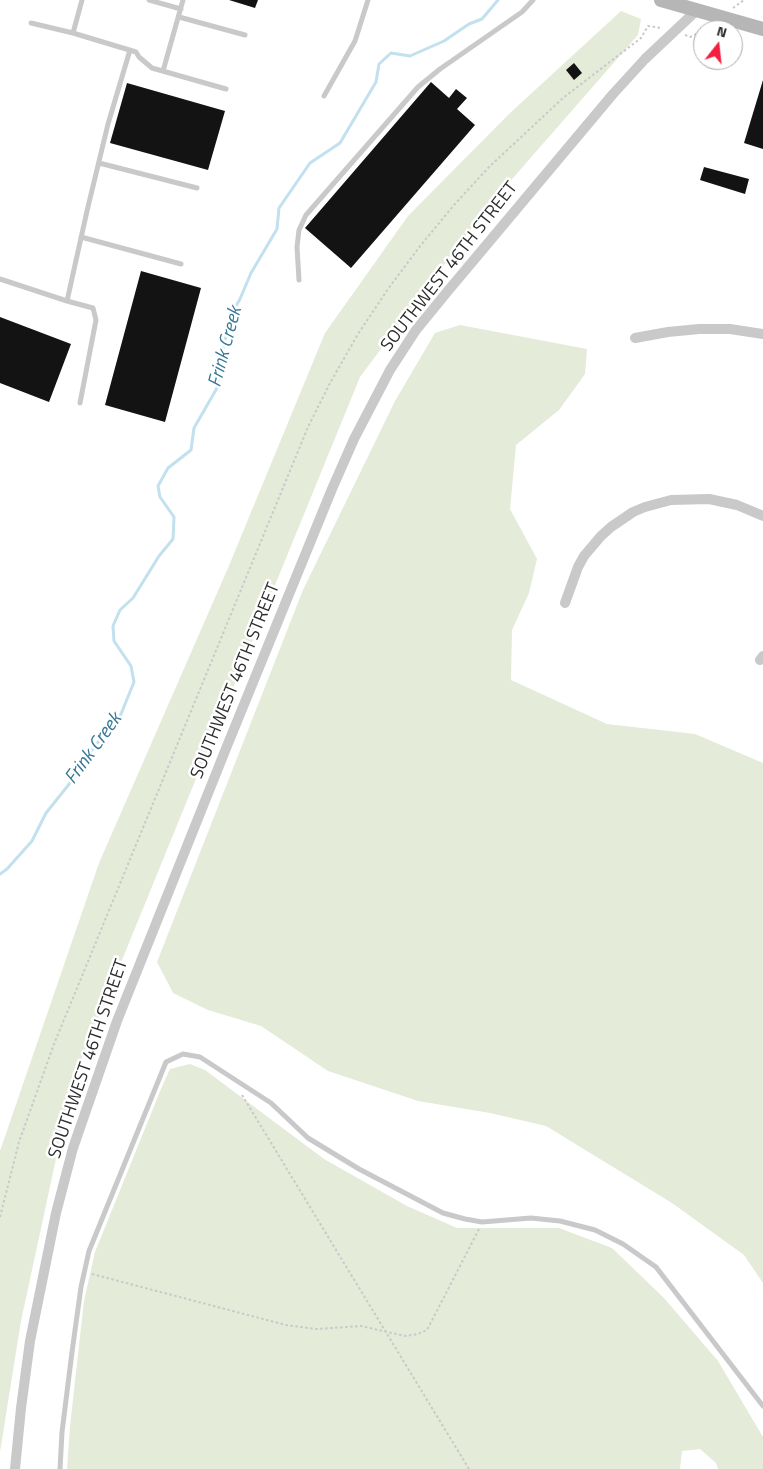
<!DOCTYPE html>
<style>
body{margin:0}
#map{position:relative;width:763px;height:1469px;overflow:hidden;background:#fff;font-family:"Titillium Web",sans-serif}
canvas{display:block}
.north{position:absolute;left:693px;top:20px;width:50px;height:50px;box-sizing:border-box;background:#fff;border:1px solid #ababab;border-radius:50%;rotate:16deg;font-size:14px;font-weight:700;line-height:20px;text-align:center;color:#2c2c2c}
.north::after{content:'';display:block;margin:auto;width:18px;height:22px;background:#f21f41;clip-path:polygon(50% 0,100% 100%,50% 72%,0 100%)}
</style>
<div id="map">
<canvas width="763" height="1469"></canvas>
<div class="north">N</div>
</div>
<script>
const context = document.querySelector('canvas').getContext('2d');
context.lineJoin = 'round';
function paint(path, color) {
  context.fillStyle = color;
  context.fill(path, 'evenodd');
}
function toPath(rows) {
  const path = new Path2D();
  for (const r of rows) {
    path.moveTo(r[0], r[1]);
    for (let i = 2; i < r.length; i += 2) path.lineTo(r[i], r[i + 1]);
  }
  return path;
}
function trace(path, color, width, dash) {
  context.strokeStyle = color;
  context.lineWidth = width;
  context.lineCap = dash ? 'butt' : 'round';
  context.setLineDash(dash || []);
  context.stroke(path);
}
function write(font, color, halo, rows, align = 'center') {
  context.font = font + ' "Titillium Web",sans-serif';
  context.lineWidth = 5;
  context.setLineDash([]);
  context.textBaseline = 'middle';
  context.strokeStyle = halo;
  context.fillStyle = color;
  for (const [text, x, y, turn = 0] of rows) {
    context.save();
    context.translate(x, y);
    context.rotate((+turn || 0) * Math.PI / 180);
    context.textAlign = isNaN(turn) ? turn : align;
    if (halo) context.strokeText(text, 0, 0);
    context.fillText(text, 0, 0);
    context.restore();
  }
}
paint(toPath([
 [621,11,641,19,638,35,485,210,360,377,73,1080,21,1321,0,1452,0,1151,99,863,228,568,325,333,408,216,510,113],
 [460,325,587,349,585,374,559,410,516,445,510,509,537,559,529,593,512,630,511,680,607,724,695,734,763,763,763,1283,744,1255,672,1203,546,1126,490,1113,418,1101,328,1071,261,1026,208,1010,173,993,157,962,303,590,395,401,435,333],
 [190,1064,205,1070,324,1159,407,1206,457,1228,559,1228,612,1248,664,1298,718,1361,763,1437,763,1469,718,1469,716,1463,700,1449,682,1451,680,1469,67,1469,70,1426,84,1301,95,1252,161,1089,170,1069]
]), '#e4ebd8');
trace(toPath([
 [0,874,7,869,32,841,46,813,70,783,87,756,121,714,134,682,131,666,114,641,113,626,120,610,133,598,159,556,173,539,174,517,160,497,158,486,168,468,191,450,194,428,217,388,220,360,232,313,240,299,251,273,277,229,279,208,310,163,340,143,376,82,379,64,391,53,410,56,444,41,469,24,482,19,498,0]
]), '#c2e0ed', 3);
paint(toPath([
 [229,0,258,0,255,8],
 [574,63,582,73,574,80,566,70],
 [763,80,763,149,744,143],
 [431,82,449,98,456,89,467,98,457,109,475,125,351,268,305,228],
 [127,83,225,111,208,170,110,143],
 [704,167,749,179,745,194,700,180],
 [141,271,201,288,165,422,105,405],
 [0,317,71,344,49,402,0,383]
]), '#131313');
trace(toPath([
 [733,8,744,0],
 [685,35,690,37,703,31],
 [242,1095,469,1469],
 [0,1217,19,1142,54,1044,308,427,330,383,358,334,388,289,421,245,454,205,489,167,563,98,641,38,648,26,661,28],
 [92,1274,286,1325,316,1329,361,1326,405,1336,418,1334,427,1330,479,1229]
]), '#c9c9c9', 2, [2.5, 2.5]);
trace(toPath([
 [149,0,181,9],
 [179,17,245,35],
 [31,23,73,33,82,0],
 [73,33,136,52,139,57,152,68,226,89],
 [163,71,183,0],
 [324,96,355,41,368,0],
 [99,163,197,188],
 [81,237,181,264],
 [0,279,67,301,87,211,108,124,130,50],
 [299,280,297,247,299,230,306,215,418,87,440,69,522,12,533,0],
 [67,301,93,308,96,320,80,403],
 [60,1469,62,1432,72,1352,81,1287,89,1251,166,1062,183,1054,200,1057,271,1103,308,1138,359,1169,443,1213,465,1219,482,1222,531,1218,560,1221,595,1230,623,1244,656,1267,763,1406]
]), '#c9c9c9', 5);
trace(toPath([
 [635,338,668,332,699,329,730,329,763,334],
 [565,603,578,567,584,556,601,536,611,527,633,512,645,507,671,500,709,499,737,505,763,516],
 [760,660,763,656],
 [15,1469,21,1408,30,1341,56,1213,73,1148,117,1021,227,746,332,489,354,439,390,370,416,330,447,292,613,94,645,59,697,10]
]), '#c9c9c9', 10);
trace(toPath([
 [661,0,763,29]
]), '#b6b6b6', 14);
write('18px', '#2c2c2c', '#fff', [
 ["SOUTHWEST 46TH STREET",450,267,-52],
 ["SOUTHWEST 46TH STREET",236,681,-68],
 ["SOUTHWEST 46TH STREET",89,1059,-71]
]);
write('italic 19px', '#357794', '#fff', [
 ["Frink Creek",226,347,-75],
 ["Frink Creek",94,749,-54]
]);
</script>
